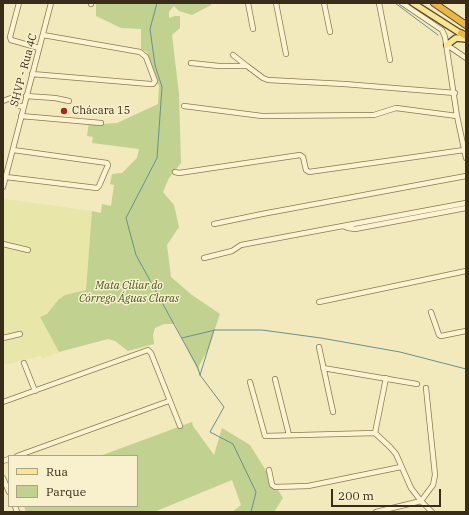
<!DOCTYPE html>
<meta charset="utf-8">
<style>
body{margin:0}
#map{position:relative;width:469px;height:515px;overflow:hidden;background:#f2e9bc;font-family:"IBM Plex Serif",serif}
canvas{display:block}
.frame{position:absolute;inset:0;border:4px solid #392d1a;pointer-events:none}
.legend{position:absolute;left:8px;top:455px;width:130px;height:52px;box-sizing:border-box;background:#f9f1cd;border:1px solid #aca385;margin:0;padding:5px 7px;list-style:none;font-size:12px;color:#392d1a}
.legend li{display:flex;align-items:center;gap:8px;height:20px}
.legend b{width:20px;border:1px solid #aca385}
.scale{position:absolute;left:331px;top:489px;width:110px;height:18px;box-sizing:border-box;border:2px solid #392d1a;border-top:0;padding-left:5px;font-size:12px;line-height:14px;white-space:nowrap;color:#392d1a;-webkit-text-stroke:3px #f9f1cd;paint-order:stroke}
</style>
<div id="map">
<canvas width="469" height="515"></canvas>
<div class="frame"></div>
<ul class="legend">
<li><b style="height:5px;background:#fae690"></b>Rua</li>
<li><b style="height:11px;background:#c1d190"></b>Parque</li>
</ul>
<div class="scale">200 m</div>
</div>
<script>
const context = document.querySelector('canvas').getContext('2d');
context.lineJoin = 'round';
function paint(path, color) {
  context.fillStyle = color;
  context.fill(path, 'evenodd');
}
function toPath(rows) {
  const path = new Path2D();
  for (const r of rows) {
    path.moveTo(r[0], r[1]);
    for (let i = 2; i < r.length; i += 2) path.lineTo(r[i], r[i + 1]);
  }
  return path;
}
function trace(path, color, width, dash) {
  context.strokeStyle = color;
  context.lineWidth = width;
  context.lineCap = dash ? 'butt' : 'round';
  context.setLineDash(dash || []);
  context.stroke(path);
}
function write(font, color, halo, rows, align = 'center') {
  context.font = font + ' "IBM Plex Serif",serif';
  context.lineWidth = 3;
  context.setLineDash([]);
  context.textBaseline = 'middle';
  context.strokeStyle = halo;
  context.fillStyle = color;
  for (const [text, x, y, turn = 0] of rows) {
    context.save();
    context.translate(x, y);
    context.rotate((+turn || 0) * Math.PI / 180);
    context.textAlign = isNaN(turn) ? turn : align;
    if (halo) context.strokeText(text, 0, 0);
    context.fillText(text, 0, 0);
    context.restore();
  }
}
paint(toPath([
 [5,199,92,211,86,290,65,295,58,300,47,314,40,317,59,352,42,359,41,356,3,365,3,208]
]), '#e8e6a9');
paint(toPath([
 [96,3,211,3,211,5,192,15,179,11,174,6,169,12,169,18,175,16,180,16,180,28,172,35,179,94,181,163,169,178,163,192,174,205,179,227,167,245,171,277,192,295,220,314,208,349,198,368,200,375,175,324,164,324,155,328,153,335,154,344,128,351,115,341,108,339,59,352,40,317,47,314,58,300,65,295,86,290,92,211,101,213,102,204,111,206,114,185,110,184,112,174,122,173,137,158,139,149,92,143,93,137,87,136,89,122,100,124,117,123,158,104,159,87,147,52,141,49,141,29,121,28,96,16],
 [192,422,193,426,214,455,222,428,250,445,283,498,274,512,232,512,241,505,232,480,154,512,26,512,24,506,137,506,137,456,100,456]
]), '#c1d190');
trace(toPath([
 [157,3,150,29,155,65,162,87,157,158,126,218,136,255,198,368,200,375,224,407,210,432,233,444,256,492,251,512],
 [395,3,438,35],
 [455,47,462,53],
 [182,338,215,330,262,330,321,338,400,352,466,369],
 [200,375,214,330]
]), '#67918c', 1);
const minor = toPath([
 [19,3,10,37,11,40,39,48],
 [248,3,253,29],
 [276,3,286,54],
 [324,3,330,32],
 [379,3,390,60],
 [402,3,439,28,442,30,445,37,457,116,466,158],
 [91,4,91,3],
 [447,45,466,58],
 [233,55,247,66],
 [191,63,219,66,247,66,263,78,268,80,344,84,455,93],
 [32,74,150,84,153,84,155,81,146,57,140,52,43,35],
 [26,96,55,98,69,101],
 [3,101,11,98,17,105,23,107],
 [184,106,262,116,374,115,396,108,457,116],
 [21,116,101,123],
 [175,172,179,173,300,155,303,157,306,170,309,172,464,150],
 [6,177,97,188,99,186,108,165,107,163,13,150],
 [3,187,51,3],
 [214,224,262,214,466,176],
 [343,226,348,228,355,229,466,208],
 [3,244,28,250],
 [204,258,232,251,241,245,466,203],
 [319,302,466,271],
 [431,312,439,335,441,336,466,331],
 [3,338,20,334],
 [319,347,333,412],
 [24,363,35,391],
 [323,368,417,384],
 [275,379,289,435],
 [250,382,265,436,375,433,390,447,396,454,411,488,421,501,432,512],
 [3,402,148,350,151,353,180,426],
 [375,433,386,378],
 [17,456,169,401],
 [3,461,9,459],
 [269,470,272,485,275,487,308,486,401,467],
 [3,478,9,492],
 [15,506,17,512],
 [376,512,421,501,433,485,435,475,426,388]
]);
const major = toPath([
 [413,3,463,35],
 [447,45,456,38,466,39]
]);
const highway = toPath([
 [434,3,466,25],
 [461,33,466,36]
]);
trace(minor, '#8b7854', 6);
trace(major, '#584529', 8);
trace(highway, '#584529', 8);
trace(minor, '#fcf4d0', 4.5);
trace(major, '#fae690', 5.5);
trace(highway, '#ebb643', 6);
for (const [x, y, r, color] of [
 [64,111,4,"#a02e1e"]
]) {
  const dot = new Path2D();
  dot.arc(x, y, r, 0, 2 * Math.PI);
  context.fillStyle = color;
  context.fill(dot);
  trace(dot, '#f9f1cd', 1.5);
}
write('11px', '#392d1a', '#f9f1cd', [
 ["SHVP - Rua 4C",24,70,-75]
]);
write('11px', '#392d1a', '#f9f1cd', [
 ["Chácara 15",72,111]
], 'left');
write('italic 11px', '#42571f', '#f9f1cd', [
 ["Mata Ciliar do",129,286],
 ["Córrego Águas Claras",129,299]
]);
</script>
